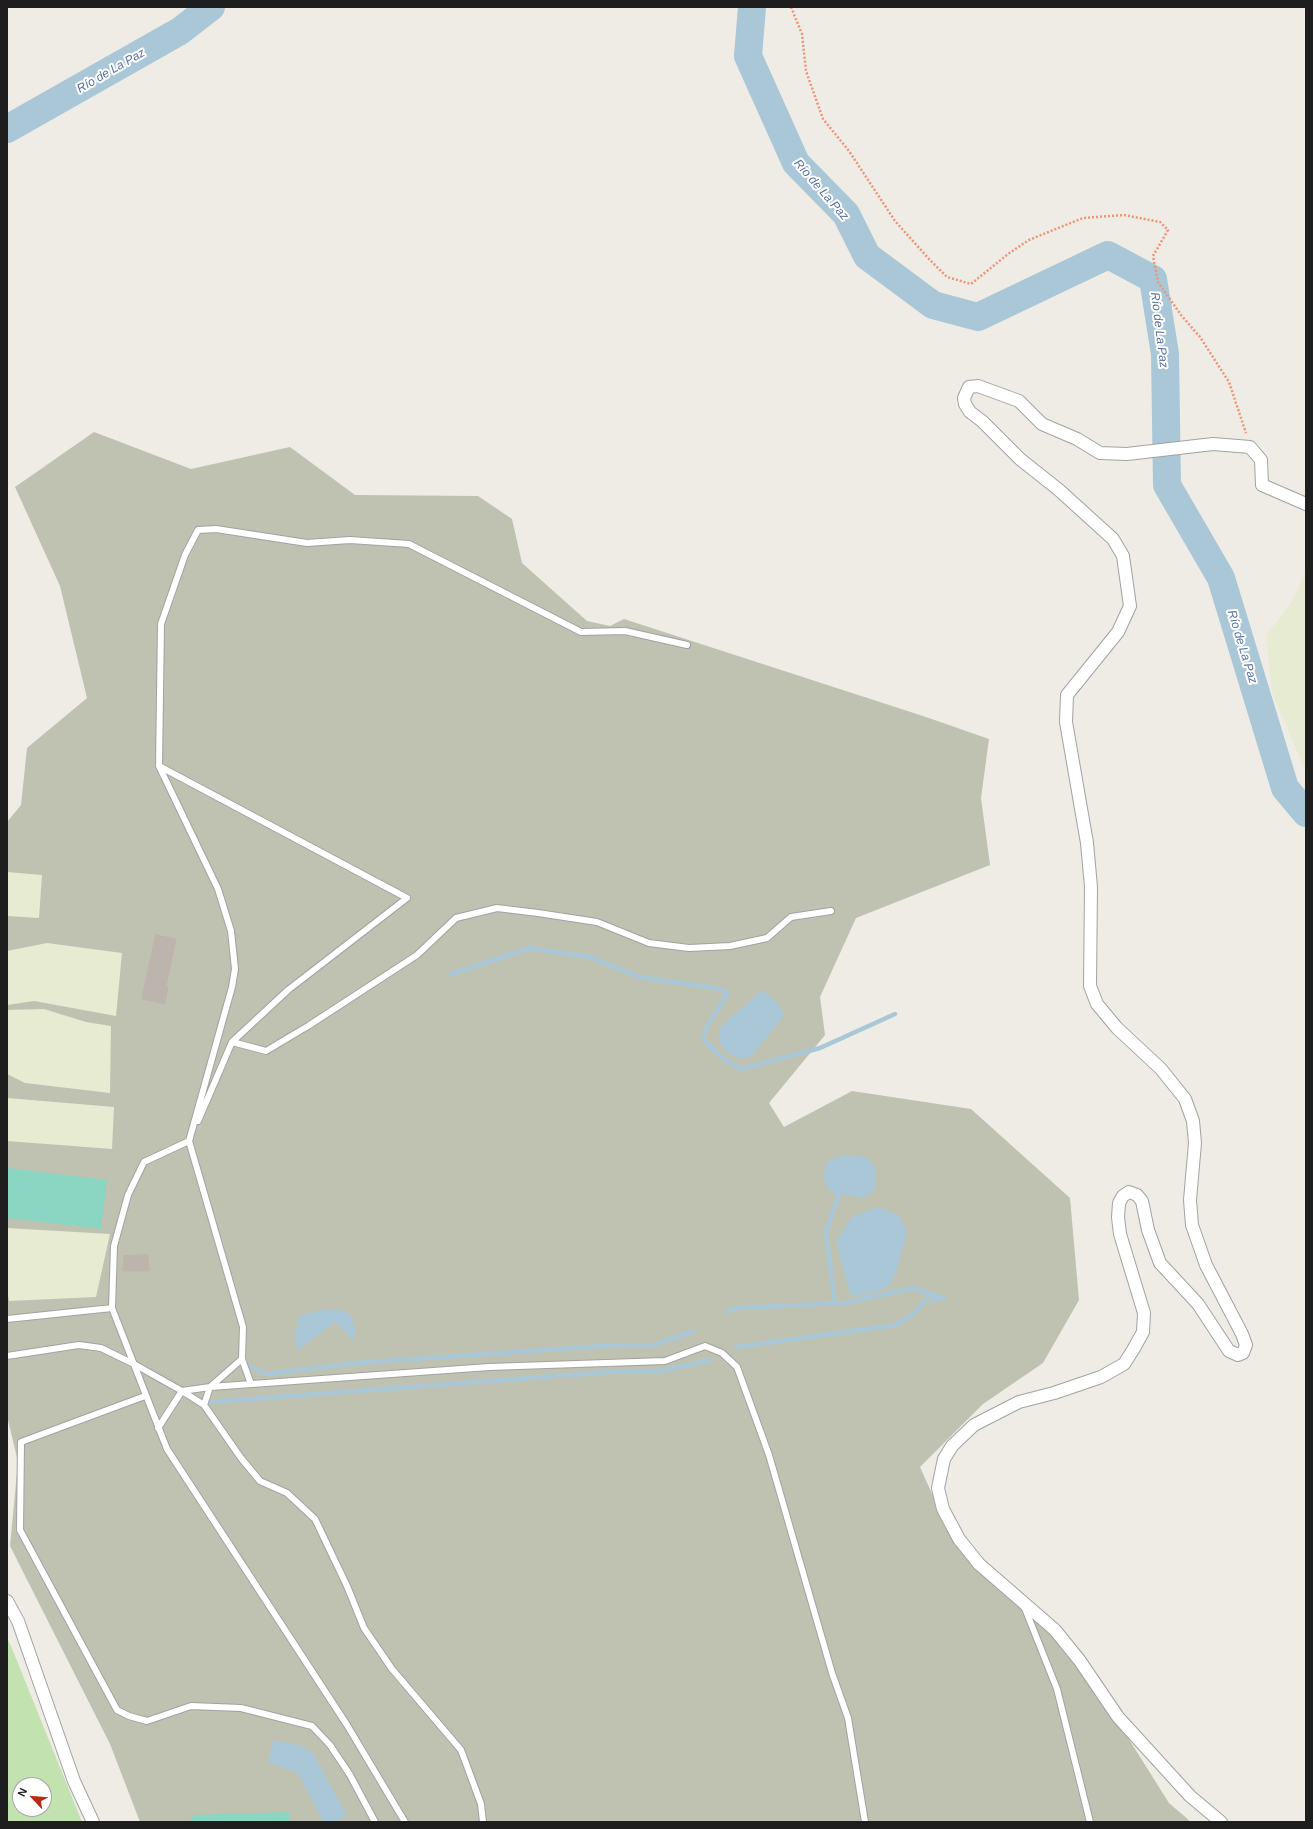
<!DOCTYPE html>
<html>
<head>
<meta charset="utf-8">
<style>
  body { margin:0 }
  #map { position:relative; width:1313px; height:1829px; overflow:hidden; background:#eeece5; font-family:Helvetica,sans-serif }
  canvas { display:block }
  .frame { position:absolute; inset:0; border:8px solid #1e1e1e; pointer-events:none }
  .north { position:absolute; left:12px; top:1777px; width:40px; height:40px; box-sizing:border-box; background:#fff; border:1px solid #a5a5a5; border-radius:50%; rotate:296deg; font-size:11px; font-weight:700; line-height:16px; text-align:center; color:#1e1e1e }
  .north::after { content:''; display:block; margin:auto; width:14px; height:18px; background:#b92b14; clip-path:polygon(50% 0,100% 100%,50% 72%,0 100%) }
</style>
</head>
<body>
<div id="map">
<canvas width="1313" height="1829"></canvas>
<div class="frame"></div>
<div class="north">N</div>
</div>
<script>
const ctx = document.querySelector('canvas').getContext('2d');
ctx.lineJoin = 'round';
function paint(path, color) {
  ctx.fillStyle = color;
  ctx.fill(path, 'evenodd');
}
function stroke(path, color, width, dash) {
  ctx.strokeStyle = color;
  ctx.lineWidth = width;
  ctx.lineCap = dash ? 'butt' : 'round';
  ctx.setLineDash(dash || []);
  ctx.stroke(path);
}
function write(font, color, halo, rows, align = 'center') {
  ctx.font = font + ' Helvetica,sans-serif';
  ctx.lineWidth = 4;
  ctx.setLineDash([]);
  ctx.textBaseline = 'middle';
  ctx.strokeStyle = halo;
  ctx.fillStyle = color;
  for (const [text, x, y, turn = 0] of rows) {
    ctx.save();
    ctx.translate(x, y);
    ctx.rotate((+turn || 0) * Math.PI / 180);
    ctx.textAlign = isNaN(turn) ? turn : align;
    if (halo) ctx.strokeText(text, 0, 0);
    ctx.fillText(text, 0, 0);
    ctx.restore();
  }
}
const construction = new Path2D(`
  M94,432l97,37 99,-22 65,48 123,1 34,23 10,44 65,58 23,5 14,-7 302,98 63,22 -8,59 9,67 -134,53 -36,79 5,38 -56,68 15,24 68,-36 119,18 99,89 9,102 -36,63 -60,41 -63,63 35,78 107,88 107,170 22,19h-1051l-30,-78 -100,-198 8,-84 -11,-46v-594l14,-17 6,-57 60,-50 -27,-112 -45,-99z`);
const farmland = new Path2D(`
  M1306,571v201l-34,-80 -6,-57 26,-33z
  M7,872l35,3 -3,43 -32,-2z
  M47,943l75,10 -6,63 -82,-15 -27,4v-54z
  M44,1009l42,13 25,4 -1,67 -85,-10 -18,-9v-64z
  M7,1098l107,9 -2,42 -105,-8z
  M7,1228l103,6 -14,63 -87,4 -2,-11z`);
const grass = new Path2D(`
  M7,1638l4,8 71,176h-75zM20,1785h24v24h-24z`);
const pitch = new Path2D(`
  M8,1168l99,12 -6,49 -94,-11z
  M289,1812v10h-98v-7z`);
const water = new Path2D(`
  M762,990l16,13 6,12 -32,41 -13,3c-17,-9 -20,-13 -20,-31z
  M841,1156c7,0 16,-1 23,1 14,6 13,22 10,34l-11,7 -32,-6c-9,-13 -9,-18 -2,-32z
  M878,1207l21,8 8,17 -11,41 -6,12 -19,9 -21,1 -14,-54 17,-25z
  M321,1310h20l10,5 4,13 -1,14 -19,-20 -38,29 -2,-13 4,-22z
  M273,1740l26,5 14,8 34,62 -12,7h-12l-25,-49 -30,-11z`);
const stream = new Path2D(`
  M451,974l79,-26 60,9 49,20 76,11 13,5 -21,33 -4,13c11,14 22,22 38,30l79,-21 75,-34
  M835,1303l-9,-71 13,-38
  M728,1311l10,-3 106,-5 69,-15 31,10
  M736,1347l160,-22 18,-11 11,-14 17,-2
  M245,1365l21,9 90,-11 246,-17 51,-1 41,-14
  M209,1402l414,-31h38l49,-11`);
const river = new Path2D(`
  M752,7l-4,49 48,107 50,51 21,42 66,49 45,12 130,-62 45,24 12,75 2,131 54,93 64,210 21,25
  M7,129l173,-98 31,-24`);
const building = new Path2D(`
  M156,935l20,4 -10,47 2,1 -3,17 -23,-5z
  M148,1255l1,16h-26l1,-15z`);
const path = new Path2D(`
  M791,7l11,27 4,37 17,48 26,32 46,70 34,38 18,18 24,7 37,-30 21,-14 54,-22 41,-3 36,7 8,8 -15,26 5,26 23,33 19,22 29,45 17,51`);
const service = new Path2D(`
  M159,766l248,132 -119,92 -56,52 -34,79
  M232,1042l34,9 42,-25 109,-71 39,-37 41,-10 41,5 59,9 52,21 40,5 41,-2 37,-8 24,-21 40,-6
  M190,1138l-1,3 54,186 -1,32 9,25
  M7,1319l105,-11
  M7,1356l72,-11 22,3 33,16 48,27 28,-4 279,-20 176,-6 40,-15 17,7 15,14 32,88 63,218 16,45 17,104
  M145,1396l-124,46 -1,88 97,180 12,6 18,5 44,-15 50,2 71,18 18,19 20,30 25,47
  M204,1405l6,-18 32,-28
  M158,1428l24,-37 22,14 37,53 19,23 27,12 28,26 32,67 17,42 28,41 69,81 20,54 2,18
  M1024,1606l33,83 33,133
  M405,1822l-58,-97 -180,-276 -55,-141 2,-62 14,-51 16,-33 45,-21 43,-154 3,-18 -4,-38 -13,-42 -59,-123 2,-142 24,-69 13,-25 18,-1 91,14 43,-3 59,4 172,88 44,-1 62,14`);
const minor = new Path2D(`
  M7,1601l11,20 56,160 19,41
  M1221,1822l-31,-26 -72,-79 -38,-56 -25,-31 -76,-66 -20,-25 -16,-30 -5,-21 6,-29 8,-13 22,-21 45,-23 35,-9 47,-16 23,-13 9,-14 10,-18 1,-19 -24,-79 -2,-17 1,-14 4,-7 6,-4 8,3 5,6 6,29 12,33 38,41 31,47 9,4 5,-2 3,-8 -4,-11 -36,-69 -14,-40 -2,-25 5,-57 -2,-22 -8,-22 -24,-30 -44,-41 -20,-24 -7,-18 1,-99 -4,-44 -21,-121 1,-27 51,-63 12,-26 -7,-50 -10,-17 -54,-49 -39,-31 -38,-38 -12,-9 -5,-8 -1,-6 5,-11 9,-1 41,15 23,23 35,15 23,14 27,1 86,-10 37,3 11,13 1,25 44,19`);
const waterNames = [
  ["Río de La Paz",111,71,-30],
  ["Río de La Paz",821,190,49],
  ["Río de La Paz",1159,330,83],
  ["Río de La Paz",1242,647,73]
];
paint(construction, '#bfc2b1');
paint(farmland, '#e6ebd2');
paint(grass, '#c2e3b0');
paint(pitch, '#8bd5c3');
paint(water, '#aac7d7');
stroke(stream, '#aac7d7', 4.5);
stroke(river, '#aac7d7', 28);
paint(building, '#bbb5ae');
stroke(building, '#beb5a9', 1);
stroke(service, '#a2a2a2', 8);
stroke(minor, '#a2a2a2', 14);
stroke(path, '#ec9478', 2.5, [2, 2]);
stroke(service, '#fff', 6);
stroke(minor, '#fff', 12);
write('italic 12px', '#5471a4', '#fff', waterNames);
</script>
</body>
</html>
